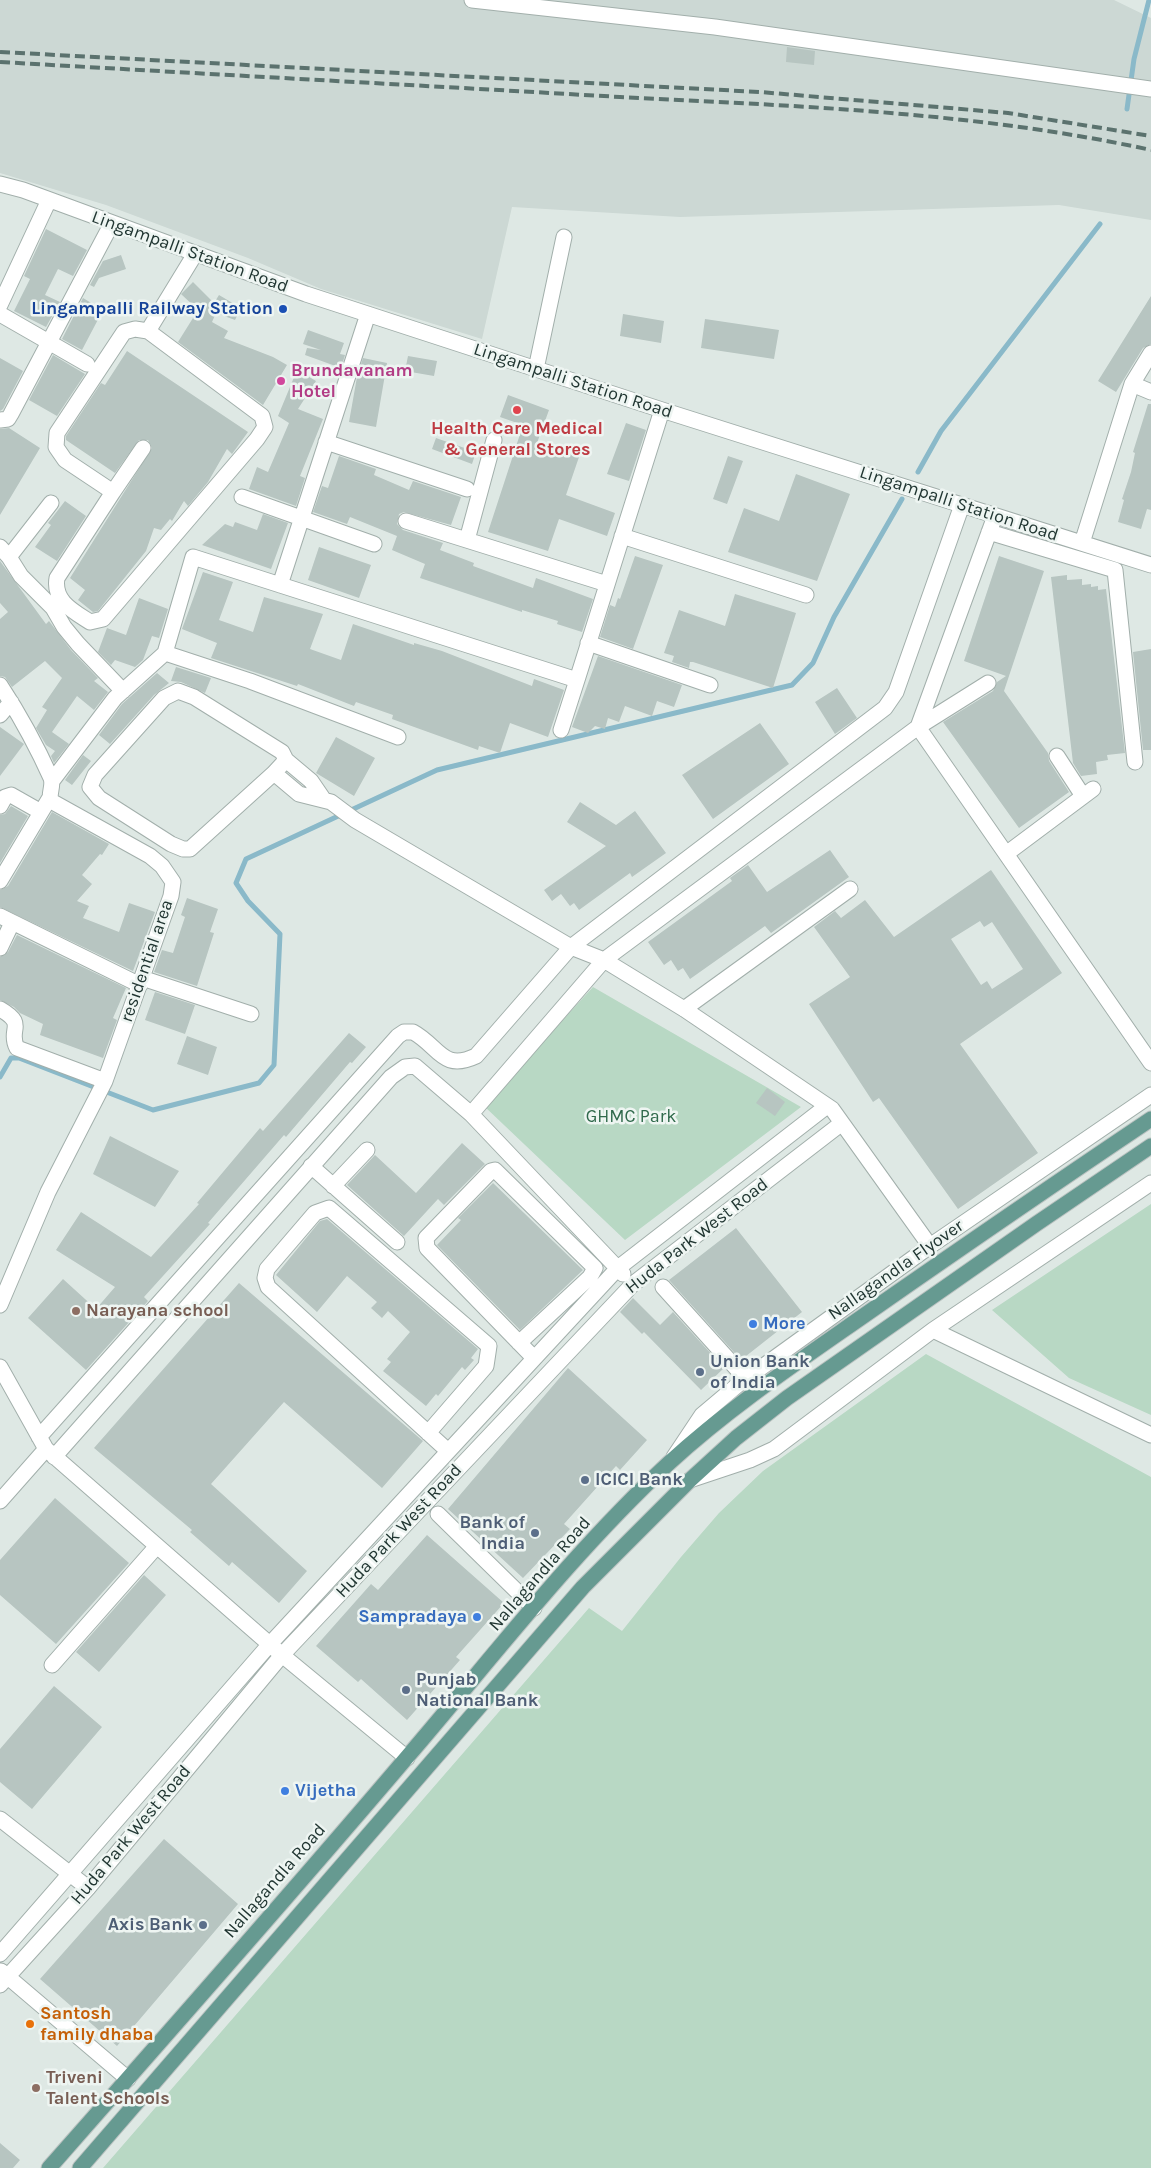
<!DOCTYPE html>
<html>
<head>
<meta charset="utf-8">
<style>
  body { margin:0 }
  canvas { display:block; background:#dee8e4 }
</style>
</head>
<body>
<canvas width="1151" height="2168"></canvas>
<script>
const ctx = document.querySelector('canvas').getContext('2d');
ctx.lineJoin = 'round';
function paint(path, color) {
  ctx.fillStyle = color;
  ctx.fill(path, 'evenodd');
}
function stroke(path, color, width, dash) {
  ctx.strokeStyle = color;
  ctx.lineWidth = width;
  ctx.lineCap = dash ? 'butt' : 'round';
  ctx.setLineDash(dash || []);
  ctx.stroke(path);
}
function write(font, color, halo, rows, align = 'center') {
  ctx.font = font + ' Karla,sans-serif';
  ctx.lineWidth = 5;
  ctx.setLineDash([]);
  ctx.textBaseline = 'middle';
  ctx.strokeStyle = halo;
  ctx.fillStyle = color;
  for (const [text, x, y, turn = 0] of rows) {
    ctx.save();
    ctx.translate(x, y);
    ctx.rotate((+turn || 0) * Math.PI / 180);
    ctx.textAlign = isNaN(turn) ? turn : align;
    if (halo) ctx.strokeText(text, 0, 0);
    ctx.fillText(text, 0, 0);
    ctx.restore();
  }
}
const built = new Path2D(`
  M0,0h1114l37,18v202l-92,-15 -379,12 -168,-10 -30,132 -161,-50 -73,-31 -142,-53 -106,-32z`);
const green = new Path2D(`
  M593,987l208,120 -176,133 -141,-134z
  M1151,1204v211l-82,-37 -77,-68z
  M926,1354l225,123v691h-1048l486,-560 33,23 59,-74 38,-44 44,-42z`);
const stream = new Path2D(`
  M1127,109l7,-50 15,-59
  M918,472l23,-41 159,-207
  M0,1077l11,-19h8l134,52 106,-27 15,-18 6,-131 -32,-33 -12,-18 10,-24 191,-89 355,-85 21,-22 21,-46 68,-118`);
const building = new Path2D(`
  M787,47l28,4 -1,14 -28,-3z
  M46,229l41,21 -14,26 -15,-7 -13,26 15,7 -14,25 -32,-16 16,-32 -6,-3z
  M121,255l5,14 -27,9 -5,9 -4,-2 13,-24z
  M193,282l21,21 5,-8 22,13 -6,12 -19,-7 -4,9 16,9 -4,7 49,19 14,8 -24,40 -85,-63 20,-32 -17,-16z
  M1151,296v48l-8,4 -27,44 -18,-11z
  M83,298l20,12 -21,40 -20,-11z
  M623,314l41,7 -3,22 -41,-7z
  M705,319l74,11 -5,29 -73,-11z
  M308,330l36,13 -4,11 5,1 -4,13 -36,-13 2,-7 14,2 -18,-6z
  M127,351l121,81 -16,22 -5,-5 -19,33 -20,24 -4,-5 -12,20 -2,-2 -9,11 -7,-2 -8,23 -48,60 -5,1 -15,-12 7,-10 -15,-12 82,-130 -4,-8h-9l-24,33 -49,-33v-4l35,-53 4,2z
  M53,355l32,19 -28,42 -28,-16z
  M408,356l29,5 -3,15 -29,-5z
  M0,358l23,13 -20,38 -3,2z
  M363,358l24,5 -11,64 -27,-5 8,-45z
  M297,370l19,11 -18,28 25,10 -23,57 5,2 -9,28 -47,-17 8,-22 11,5 21,-49 -11,-7z
  M508,395l41,15 -12,33 42,14 -13,38 49,18 -8,23 -48,-17 -11,32 -60,-19 35,-107 -23,-8z
  M1148,404h3v106l-4,-1 -6,20 -23,-7 6,-22 -2,-1 9,-27 4,-19 -2,-1z
  M626,423l20,7 -17,51 -22,-7z
  M9,428l31,20 -40,67v-86z
  M436,438l40,14 -4,12 -40,-15z
  M339,456l37,13 -2,6 35,15 4,-9 48,16 -10,28 -47,-13 -5,2 -2,10 6,6 40,13 -3,7 34,13 -1,3 60,22 3,-10 57,21 -11,33 -25,-8 1,-3 -36,-11v2l-102,-34 5,-14 -33,-14 5,-14 -47,-19 -3,7 -34,-12 9,-26 6,2z
  M728,456l15,5 -16,43 -14,-5z
  M796,474l54,20 -33,87 -89,-29 16,-44 35,13z
  M65,501l21,15 -29,45 -22,-14 16,-22 -3,-2z
  M263,514l25,9 -17,46 -69,-24 23,-21 8,3 2,-5 22,8z
  M319,547l52,18 -12,33 -51,-18z
  M635,556l28,9 -30,84 -33,-12 10,-32 5,2 3,-9 2,1z
  M999,556l45,15 -40,120 44,62 1,8 20,31 -50,36 -76,-106 50,-31 4,-9 9,-6 -42,-15z
  M0,561l46,63 3,-3 22,29 27,28 -4,3 14,11 -14,18 -17,-14 -25,36 17,12 -15,19 -3,-7 4,-5 -9,-6 -10,-17 11,-18 -5,-3 20,-29 -17,-17 -33,26 -7,-10 -5,-1v-57l8,-7 -8,-9z
  M203,572l30,10 -14,38 34,12 11,-35 59,17 -13,35 31,11 12,-36 61,21v-2l28,8 90,35 2,-7 30,11 -16,47 -38,-14 -10,30 -21,-7 -1,4 -86,-31 1,-4 -37,-13 -2,4 -56,-22 -1,2 -86,-28 6,-15 -35,-14z
  M1067,575v5l15,-1v6l9,-1v3l7,-1v4l8,-1 19,164 -18,2 1,5 -12,2 1,12 -16,2 -8,-13 -22,-186z
  M735,594l61,19 -23,75 -80,-26h-3l-1,6 -17,-6 2,-6 -10,-3 15,-43 46,16z
  M139,598l29,11 -9,29 -7,-2 -9,24 -8,7 -20,-7 -4,5 -13,-13 9,-24 19,7z
  M1151,649v101h-8l-10,-98z
  M598,656l84,29 -8,22 -17,-6 -5,15 -27,-10 -6,16 -11,-4 -3,11 -10,-3 -7,7 -16,-6z
  M176,667l35,11 -6,15 -24,-11 -10,-1z
  M157,673l12,10 -15,12 -44,49 -11,-9 23,-31z
  M837,688l20,30 -22,16 -20,-32z
  M760,723l29,41 -76,55 -31,-44z
  M0,727l24,17 -24,32z
  M336,737l39,21 -21,38 -38,-23z
  M83,755l8,6 -19,24 -7,-5z
  M580,802l36,23 19,-14 31,42 -34,24 -2,-4 -51,37 -5,-7 -4,3 -9,-12 -9,7 -8,-11 62,-44 -39,-24z
  M11,806l17,10 -28,47v-48l5,-1z
  M52,812l57,32 -7,11 -2,-1 -18,21 10,9 -15,17 12,5 -6,12 36,14 10,-29 26,9 -22,59 -133,-64v-17l8,-4z
  M830,850l19,27 -78,56 -6,-7 -75,53 -7,-11 -5,3 -7,-11 -7,5 -16,-23 84,-61 -2,-3 18,-13 19,27z
  M991,870l71,103 -102,71 78,109 -80,56 -79,-111 -6,4 -64,-98 41,-27 -36,-50 21,-16 6,7 24,-18 29,37zM980,921l4,6 8,-5 31,47 -31,20 -5,-8 -6,4 -30,-46z
  M187,898l31,11 -8,23 4,1 -17,53 -43,-14 8,-22 11,3 12,-36 -4,-2z
  M17,935l109,53 -13,30 4,2 -14,38 -63,-23 3,-11 -23,-11 -6,-6 -14,-7v-43l8,-5z
  M155,992l40,13 -10,29 -40,-14z
  M349,1033l17,14 -14,16 -2,-1 -64,75 -2,-2 -45,52 -31,36 2,1 -66,73 4,4 -62,69 -58,-52 35,-39 33,30 19,-22 -59,-37 25,-38 70,45 48,-53 -2,-1 63,-75 3,3z
  M187,1036l30,11 -9,28 -31,-11z
  M767,1088l18,14 -10,14 -19,-13z
  M110,1136l69,35 -24,36 -62,-33z
  M462,1143l23,21 -41,41 -6,-6 -34,37 -57,-51 28,-30 41,38z
  M493,1183l90,87 -63,60 -83,-85 24,-25 -3,-2z
  M327,1219l151,130 -7,9 3,2 -9,10 -3,-3 -24,29 -2,-2 -10,12 -43,-35 8,-9 -4,-3 23,-27 -22,-21 -6,7 -11,-10 6,-6 -30,-26 -30,36 -41,-37 44,-54z
  M736,1228l66,84 -61,48 -72,-80z
  M239,1283l184,158 -41,47 -98,-86 -73,82 96,87 -28,32 -47,-41 -3,4 -39,-34 2,-2 -98,-82z
  M633,1298l27,27 13,-13 51,56 -23,22 -57,-58 -2,2 -22,-22z
  M568,1368l79,72 -27,30 -4,-4 -52,58 6,5 -47,49 -75,-69z
  M55,1498l74,65 -73,81 -56,-49v-35z
  M427,1535l77,68 -48,54 4,3 -53,60 -46,-41 -3,3 -42,-36 55,-62 7,6z
  M144,1575l22,20 -67,77 -23,-20z
  M54,1686l48,41 -70,82 -32,-27v-33z
  M164,1839l74,65 -121,142 -77,-67z
  M0,2143l20,17 -7,8h-13z`);
const minor = new Path2D(`
  M472,0l243,27 436,62
  M0,184l23,6 283,104 356,116 489,155
  M0,305l49,-105
  M0,314l87,50
  M135,329l13,2 114,85 3,11 -8,12 -154,180 -13,3c-17,-11 -37,-21 -33,-44l56,-86 -48,-32 -9,-13 1,-14 67,-101z
  M148,331l47,-77
  M536,369l28,-132
  M1132,384l19,8
  M0,420l8,-1 3,-5 101,-191
  M326,442l141,47
  M113,492l30,-44
  M242,497l132,47
  M406,521l201,63
  M989,532l126,38 20,192
  M622,536l184,59
  M467,540l27,-100
  M1082,543l50,-159 19,-31
  M0,547l9,10 42,-54
  M9,557l12,19 32,32 11,19 14,17 45,47
  M280,585l88,-271
  M588,643l122,42
  M165,653l85,28 148,56
  M988,683l-70,44 233,336
  M0,685c19,29 37,62 51,93 3,8 -3,16 0,23l99,55 12,10 11,16 -2,14 -66,185 -88,-33c-10,-19 11,-23 -17,-39
  M178,691l16,6 88,55 4,8 -12,13 -84,76h-7l-12,-5 -72,-46 -9,-11 5,-12 69,-77z
  M0,715l11,-13
  M561,730l16,-50
  M1057,756l26,40
  M286,760l25,21 13,19
  M274,773l25,21 32,8 24,18 216,127 33,13 80,49 148,100 98,137
  M52,781l63,-83 50,-45 28,-96 384,123 85,-270
  M0,806l5,-9 6,-2 30,17
  M1006,854l87,-65
  M0,881l49,-82
  M0,916l140,69
  M0,948l12,-25
  M142,978l109,36
  M684,1009l166,-120
  M471,1114l152,160
  M311,1166l86,76
  M333,1186l34,-36
  M663,1287l83,92
  M0,1305l48,-113 57,-111
  M933,1330l218,105
  M519,1343l71,-66 5,-9 -100,-98 -4,1 -65,67 1,10 107,110
  M0,1367l46,82 236,206 125,103
  M428,1433l58,-67 3,-20 -160,-138 -14,5 -48,56 -2,9 3,9 180,164
  M39,1437l359,-401 6,-4h9c26,14 29,40 63,24l95,-109 314,-239 11,-16 66,-187
  M54,1457l337,-380 14,-10 10,-1 56,48 133,-154 314,-233 77,-211
  M674,1457l28,-42 38,-32 190,-137 221,-151
  M690,1480l60,-20 24,-11 159,-119 218,-147
  M0,1501l46,-52
  M438,1514l96,94
  M52,1665l105,-119
  M0,1819l88,69
  M0,1954l270,-310 348,-376 209,-162
  M1,1971l127,108
  M0,1985l88,-97 194,-233 351,-371 209,-161`);
const major = new Path2D(`
  M49,2168c120,-136 241,-273 359,-412 85,-99 165,-204 261,-293 62,-57 133,-104 203,-153 92,-64 185,-128 279,-191
  M80,2168l503,-581 107,-107 46,-42 51,-40 249,-174 115,-78`);
const rail = new Path2D(`
  M0,52l760,40 248,21 143,23
  M0,62c207,12 413,23 620,35 177,9 357,15 531,53`);
const markers = [
  [283,309,5,"#1a4fb4"],
  [281,381,5,"#d1479c"],
  [517,410,5,"#e0444e"],
  [76,1311,5,"#8d6e63"],
  [753,1324,5,"#3f7fe0"],
  [700,1372,5,"#5c6f8a"],
  [585,1480,5,"#5c6f8a"],
  [535,1533,5,"#5c6f8a"],
  [477,1617,5,"#3f7fe0"],
  [406,1690,5,"#5c6f8a"],
  [285,1791,5,"#3f7fe0"],
  [203,1925,5,"#5c6f8a"],
  [30,2024,5,"#e8710a"],
  [36,2088,5,"#8d6e63"]
];
const streetNames = [
  ["Lingampalli Station Road",190,252,20],
  ["Lingampalli Station Road",573,381,18],
  ["Lingampalli Station Road",959,504,18],
  ["residential area",147,961,-71],
  ["Huda Park West Road",697,1236,-38],
  ["Nallagandla Flyover",896,1270,-35],
  ["Huda Park West Road",399,1531,-47],
  ["Nallagandla Road",540,1574,-49],
  ["Huda Park West Road",131,1835,-50],
  ["Nallagandla Road",275,1881,-49]
];
const transitNames = [
  ["Lingampalli Railway Station",273,309]
];
const hotelNames = [
  ["Brundavanam",291,371],
  ["Hotel",291,392]
];
const healthNames = [
  ["Health Care Medical",517,429],
  ["& General Stores",517,450]
];
const parkNames = [
  ["GHMC Park",631,1117]
];
const educationNames = [
  ["Narayana school",86,1311],
  ["Triveni",46,2078],
  ["Talent Schools",46,2099]
];
const shopNames = [
  ["More",763,1324],
  ["Sampradaya",467,1617,"right"],
  ["Vijetha",295,1791]
];
const serviceNames = [
  ["Union Bank",710,1362],
  ["of India",710,1383],
  ["ICICI Bank",595,1480],
  ["Bank of",525,1523,"right"],
  ["India",525,1544,"right"],
  ["Punjab",416,1680],
  ["National Bank",416,1701],
  ["Axis Bank",193,1925,"right"]
];
const foodNames = [
  ["Santosh",40,2014],
  ["family dhaba",40,2035]
];
paint(built, '#ccd8d4');
paint(green, '#b8d8c4');
stroke(stream, '#8ab9c9', 5);
paint(building, '#b7c5c1');
stroke(minor, '#a2afab', 17);
stroke(major, '#bcc3c2', 17);
stroke(minor, '#fff', 15);
stroke(major, '#669a91', 15);
stroke(rail, '#5b726e', 4, [10, 5]);
for (const [x, y, r, color] of markers) {
  const dot = new Path2D();
  dot.arc(x, y, r, 0, 2 * Math.PI);
  ctx.fillStyle = color;
  ctx.fill(dot);
  stroke(dot, '#eef5f2', 2);
}
write('18px', '#213632', '#eef5f2', streetNames);
write('bold 18px', '#164399', '#eef5f2', transitNames, 'right');
write('bold 18px', '#b23c85', '#eef5f2', hotelNames, 'left');
write('bold 18px', '#be3a42', '#eef5f2', healthNames);
write('18px', '#2f694b', '#eef5f2', parkNames);
write('bold 18px', '#785e54', '#eef5f2', educationNames, 'left');
write('bold 18px', '#366cbe', '#eef5f2', shopNames, 'left');
write('bold 18px', '#4e5e75', '#eef5f2', serviceNames, 'left');
write('bold 18px', '#c56008', '#eef5f2', foodNames, 'left');
</script>
</body>
</html>
